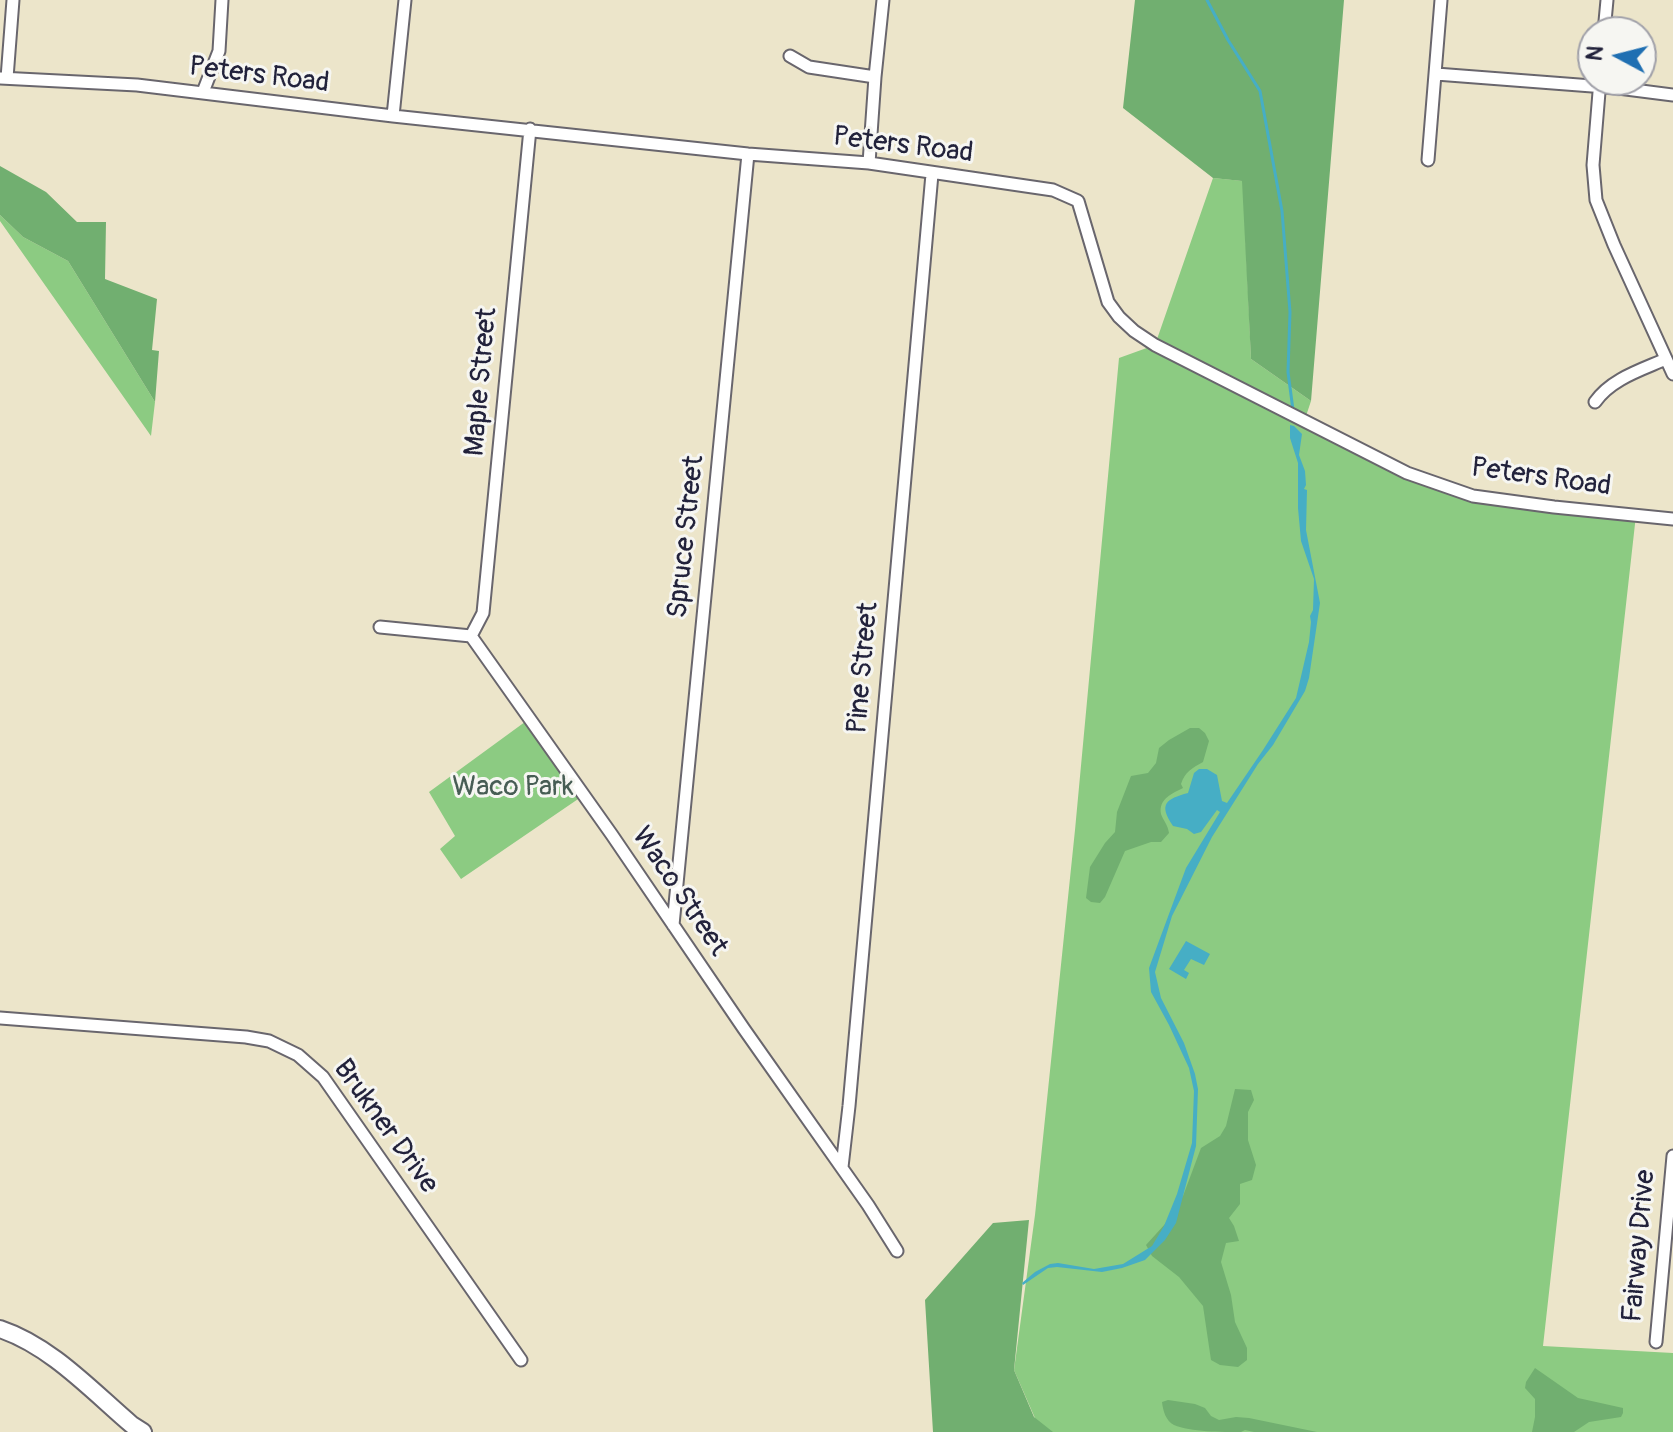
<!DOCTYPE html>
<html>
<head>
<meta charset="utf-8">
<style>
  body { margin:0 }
  #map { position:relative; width:1673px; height:1432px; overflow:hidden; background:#ece5ca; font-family:Pangolin,sans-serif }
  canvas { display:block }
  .north { position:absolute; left:1577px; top:16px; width:80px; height:80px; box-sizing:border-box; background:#f6f6f2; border:2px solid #a1a1a9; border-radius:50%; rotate:277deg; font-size:22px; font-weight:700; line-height:32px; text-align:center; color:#22223b }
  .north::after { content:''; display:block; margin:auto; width:28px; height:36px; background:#1f6fb2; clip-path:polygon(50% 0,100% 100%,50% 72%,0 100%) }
</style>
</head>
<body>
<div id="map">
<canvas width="1673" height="1432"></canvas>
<div class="north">N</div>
</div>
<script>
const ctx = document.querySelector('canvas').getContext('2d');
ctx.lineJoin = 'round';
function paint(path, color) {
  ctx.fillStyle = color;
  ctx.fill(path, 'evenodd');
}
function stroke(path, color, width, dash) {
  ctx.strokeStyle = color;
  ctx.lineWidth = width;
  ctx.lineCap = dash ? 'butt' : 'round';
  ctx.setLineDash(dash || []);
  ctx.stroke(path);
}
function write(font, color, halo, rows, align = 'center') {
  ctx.font = font + ' Pangolin,sans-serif';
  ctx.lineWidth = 6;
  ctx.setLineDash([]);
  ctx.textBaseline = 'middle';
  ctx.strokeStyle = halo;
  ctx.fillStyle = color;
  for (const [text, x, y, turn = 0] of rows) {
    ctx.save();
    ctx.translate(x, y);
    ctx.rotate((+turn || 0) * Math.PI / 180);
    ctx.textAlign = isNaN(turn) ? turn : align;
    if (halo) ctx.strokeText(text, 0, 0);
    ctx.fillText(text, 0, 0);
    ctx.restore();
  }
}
const green = new Path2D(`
  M1213,178l30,3 8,178 60,42 -7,21 169,74 163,19 -93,831 130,7v79h-632l-27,-62 21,-155 40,-385 44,-472 36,-13z
  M0,215l23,22 45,24 87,141 -4,34 -151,-215z
  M529,719l55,76 -123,84 -21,-30 15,-13 -26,-44z`);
const forest = new Path2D(`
  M1135,0h209l-33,401 -60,-42 -9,-178 -29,-3 -90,-70z
  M0,166l46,26 31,30h29l-1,57 52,20 -5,51 7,1 -4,51 -87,-141 -45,-24 -23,-22z
  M1190,728h9l6,5 4,8 -6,21c-11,6 -18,10 -22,22l2,4c-10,5 -25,11 -22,26 2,6 7,11 8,19l-8,9h-10l-26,9 -20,46 -5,6 -9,-1 -5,-4 4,-31 15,-24 10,-11 2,-20 14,-36 17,-3 8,-10 3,-15 10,-8z
  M1235,1089l16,1 3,10 -6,12v28l8,25 -4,15 -12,4v20l-11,14 5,8 5,15 -13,2 -5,19 10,33 4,27 12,26v12l-9,7 -18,-2 -9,-5 -8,-54 -24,-29 -27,-21 -6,-11 19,-21 18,-28 18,-48 19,-12 6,-10z
  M1029,1220l-15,150 20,47 19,15h-120l-8,-132 68,-77z
  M1535,1368l43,30 45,10v5l-2,4 -32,5 -15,10h-42l3,-15v-18l-10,-11 1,-6z
  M1168,1400l27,4 10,4 6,8 8,4 17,-3 13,1 68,14h-63l-9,-2 -4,2c-18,0 -51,0 -67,-7 -8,-4 -11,-14 -12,-23z`);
const water = new Path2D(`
  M1290,425l4,1 8,8 -3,21 6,16 1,14 -2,4 3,1 -1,40 14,73 -11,75 -4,13 -32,54 -15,19 -46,73 -40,79 -17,56 6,26 23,45 11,31 3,15 -2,57 -20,77 -11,17 -20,20 -23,8 -20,4 -45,-5 -9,1 -25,17 -1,-2 13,-11 15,-8 8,-1 36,6 29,-5 29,-18 12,-20 13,-32 15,-51 2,-52 -5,-23 -20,-43 -18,-33 -2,-24 37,-100 34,-56 -3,-2 -16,22 -7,2 -7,-5 -14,-3c-15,-22 -7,-27 15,-33l6,-20 5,-4h8l10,6 5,26 5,2 36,-53 33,-52 13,-56 2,-20 -1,-6 3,-6 1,-31 -13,-38 -3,-33v-45l-8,-25z
  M1186,941l24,13 -6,11 -13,-6 -7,11 5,3 -3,6 -17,-10z`);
const stream = new Path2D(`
  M1207,0l21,40 32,51 22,120 8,101 -2,60 5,38`);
const minor = new Path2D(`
  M1604,32l3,-32
  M790,56l19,11 66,10
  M1436,74l182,14 55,7
  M0,78l137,7 256,31 355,38 121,9 184,27 25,11 30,101 11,15 15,14 21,14 252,128 66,23 81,11 119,12
  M7,78l6,-78
  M1600,80l-7,85 3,35 18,45 59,129
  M203,92l16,-41 3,-51
  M393,116l12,-116
  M1428,160l13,-160
  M869,163l6,-86 8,-77
  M1595,402c16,-23 46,-32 71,-43
  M380,627l91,9 141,199 132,194 124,176 29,46
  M471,636l12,-23 47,-484
  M673,925l75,-771
  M0,1018l246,19 23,4 29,14 25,22 198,283
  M842,1167l7,-61 83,-932
  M1656,1342l17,-186`);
const highway = new Path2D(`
  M0,1329c51,17 92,62 132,96l11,7`);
const streetNames = [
  ["Peters Road",259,76,7],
  ["Peters Road",903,146,7],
  ["Maple Street",482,382,-85],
  ["Peters Road",1541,478,8],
  ["Spruce Street",687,537,-84],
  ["Pine Street",864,668,-85],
  ["Waco Street",679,892,56],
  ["Brukner Drive",385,1127,54],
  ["Fairway Drive",1640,1246,-85]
];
const parkNames = [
  ["Waco Park",513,788]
];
paint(green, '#8ccb82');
paint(forest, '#71af70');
paint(water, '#46aec5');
stroke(stream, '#46aec5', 3);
stroke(minor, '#69666d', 15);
stroke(highway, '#69666d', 20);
stroke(minor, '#fff', 11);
stroke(highway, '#fff', 16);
write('28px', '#22223b', '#f6f6f2', streetNames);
write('28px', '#475d54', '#f6f6f2', parkNames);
</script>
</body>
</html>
